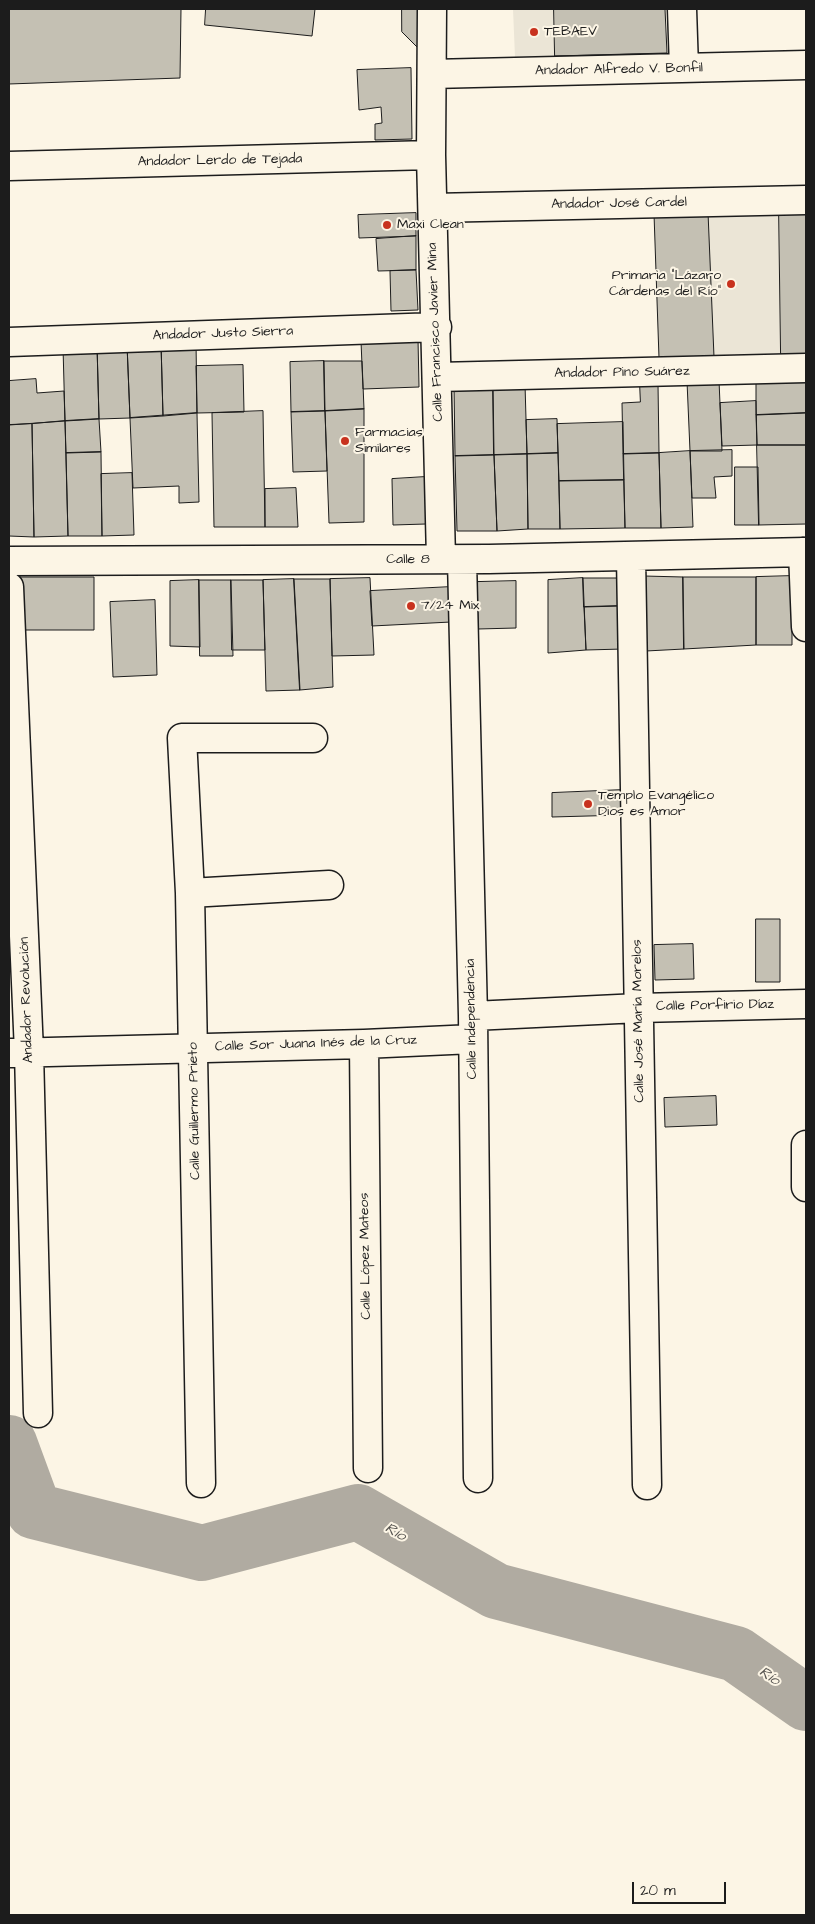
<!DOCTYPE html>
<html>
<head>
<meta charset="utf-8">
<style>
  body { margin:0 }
  #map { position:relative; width:815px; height:1924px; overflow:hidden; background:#fcf5e5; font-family:"Architects Daughter",sans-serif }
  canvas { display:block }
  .frame { position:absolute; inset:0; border:10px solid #1c1c1c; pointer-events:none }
  .scale { position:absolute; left:632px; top:1882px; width:94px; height:22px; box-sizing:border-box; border:2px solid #1c1c1c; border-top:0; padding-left:6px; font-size:15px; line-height:18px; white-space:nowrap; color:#1c1c1c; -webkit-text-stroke:4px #fcf5e5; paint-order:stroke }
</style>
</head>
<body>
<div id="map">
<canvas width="815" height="1924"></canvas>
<div class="frame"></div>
<div class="scale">20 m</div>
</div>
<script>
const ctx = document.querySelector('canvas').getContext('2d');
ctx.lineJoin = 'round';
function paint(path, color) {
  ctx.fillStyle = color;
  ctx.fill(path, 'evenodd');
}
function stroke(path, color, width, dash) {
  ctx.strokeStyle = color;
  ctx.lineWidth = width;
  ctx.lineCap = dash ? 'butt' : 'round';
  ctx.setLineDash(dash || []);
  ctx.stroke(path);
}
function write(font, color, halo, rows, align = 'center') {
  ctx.font = font + ' "Architects Daughter",sans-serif';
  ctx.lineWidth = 4;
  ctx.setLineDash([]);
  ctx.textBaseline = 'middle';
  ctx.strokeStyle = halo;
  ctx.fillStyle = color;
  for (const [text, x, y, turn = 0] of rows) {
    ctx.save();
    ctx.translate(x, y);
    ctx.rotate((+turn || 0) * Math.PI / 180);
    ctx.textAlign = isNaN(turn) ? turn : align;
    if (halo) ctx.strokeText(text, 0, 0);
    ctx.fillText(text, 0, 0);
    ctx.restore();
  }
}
const built = new Path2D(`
  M513,9h41l1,47 -40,1z
  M806,210v145l-147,3 -5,-144z`);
const river = new Path2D(`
  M9,1443l25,68 168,42 156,-41 138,79 240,63 70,49`);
const building = new Path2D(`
  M9,9h172l-1,69 -171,6z
  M206,9h109l-3,27 -107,-11z
  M402,9h21l-3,41 -18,-18z
  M554,9h111l2,44 -112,3z
  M411,68l1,71 -37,1v-16l7,-1 -1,-16 -22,3 -2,-40z
  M779,210h27v145l-25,1z
  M708,212l6,145 -55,1 -5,-144z
  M416,213v23l-57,2 -1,-23z
  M416,236v34l-38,1 -2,-32z
  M416,270l2,40 -27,1 -1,-40z
  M418,339l1,48 -56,2 -2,-48z
  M196,341l1,72 -34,3 -2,-73z
  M161,343l2,73 -33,2 -3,-74z
  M127,344l3,74 -31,1 -2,-74z
  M97,345l2,74 -34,2 -2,-74z
  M324,361h38l2,48 -39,2z
  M324,361l1,50 -34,1 -1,-50z
  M243,365l1,47 -47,1 -1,-47z
  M36,379l1,14 27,-2 1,30 -56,4v-44z
  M806,379v34l-50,2v-34z
  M719,380l3,71h-32l-3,-70z
  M493,384l1,71 -39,1 -1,-71z
  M493,384h32l2,70 -33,1z
  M640,384h18l1,69 -36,1 -1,-51 18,-1z
  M756,401l1,44 -35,1 -2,-43z
  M364,409v113l-35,1 -4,-112z
  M263,411l2,116h-51l-2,-114z
  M325,411l2,60 -34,1 -2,-60z
  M197,413l2,89 -20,1v-17l-46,2 -3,-70z
  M806,413v32h-49l-1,-30z
  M99,419l2,33 -35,1 -1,-32z
  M557,419l1,34 -31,1 -1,-34z
  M65,421l3,115 -34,1 -2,-113z
  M623,422l1,58 -65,1 -2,-57z
  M32,424l2,113 -25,-1v-111z
  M757,445h49v79l-47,1z
  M732,450v26l-18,1 2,21h-24l-2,-47z
  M690,451l3,76 -32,1 -2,-75z
  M101,452l1,84h-34l-2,-83z
  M558,453l2,76h-32l-1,-75z
  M659,453l2,75h-36l-2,-74z
  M527,454l1,75 -31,2 -3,-76z
  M494,455l3,76h-40l-2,-75z
  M735,467h23l1,58h-24z
  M132,473l2,62 -32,1 -1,-62z
  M425,477l1,47 -33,1 -1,-46z
  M624,480l1,48 -65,1 -1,-48z
  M296,488l2,39h-33v-38z
  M644,576l39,1 1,72 -38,2z
  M792,576v69h-36v-68z
  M20,577h74v53h-74z
  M683,577h73v68l-72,4z
  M370,578l4,77 -42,1 -2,-77z
  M583,578h37v28l-36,1z
  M583,578l3,72 -38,3v-73z
  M294,579h36l3,108 -33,3z
  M294,579l6,111 -34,1 -3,-111z
  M199,580h32l2,76h-33z
  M199,580l1,67 -30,-1v-65z
  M231,580h32l2,70h-33z
  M516,581v47l-38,1 -1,-47z
  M451,587v35l-79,4 -2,-35z
  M155,600l2,75 -44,2 -3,-75z
  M620,606l3,43 -37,1 -2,-43z
  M623,790l1,25 -72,2v-24z
  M756,919h24v63h-24z
  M693,944l1,35 -39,1 -1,-35z
  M716,1096l1,29 -52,2 -1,-29z`);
const minor = new Path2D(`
  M432,9l-1,146 10,404
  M682,9l2,59
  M432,74l374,-9
  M9,166l422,-11
  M433,208l373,-8
  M9,342l428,-15
  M438,377l368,-9
  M803,552l3,75
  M631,557l16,928
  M462,560l11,456 5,462
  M9,561l480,-2 317,-7
  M9,587l20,465 9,361
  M190,893l139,-8
  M473,1016l166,-8 167,-4
  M364,1044l4,424
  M9,1053l355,-9 109,-5
  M806,1145v42
  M201,1483l-11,-590 -8,-155h131`);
const markers = [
  [534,32,5,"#c8321e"],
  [387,225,5,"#c8321e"],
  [731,284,5,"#c8321e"],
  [345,441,5,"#c8321e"],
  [411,606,5,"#c8321e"],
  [588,804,5,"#c8321e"]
];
const poiNames = [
  ["TEBAEV",544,32],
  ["Maxi Clean",397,225],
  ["Primaria \"Lázaro",721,276,"right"],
  ["Cárdenas del Río\"",721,292,"right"],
  ["Farmacias",355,433],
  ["Similares",355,449],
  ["7/24 Mix",421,606],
  ["Templo Evangélico",598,796],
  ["Dios es Amor",598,812]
];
const streetNames = [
  ["Andador Alfredo V. Bonfil",619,70,-1],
  ["Andador Lerdo de Tejada",220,161,-1],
  ["Andador José Cardel",619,204,-1],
  ["Calle Francisco Javier Mina",436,332,-92],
  ["Andador Justo Sierra",223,334,-2],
  ["Andador Pino Suárez",622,373,-1],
  ["Calle 8",408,560],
  ["Andador Revolución",27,1000,-92],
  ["Calle Porfirio Díaz",715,1006,-1],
  ["Calle Independencia",472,1019,-91],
  ["Calle José María Morelos",639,1021,-91],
  ["Calle Sor Juana Inés de la Cruz",316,1044,-2],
  ["Calle Guillermo Prieto",195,1111,-91],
  ["Calle López Mateos",366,1256,-91]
];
const waterNames = [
  ["Río",395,1533,30],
  ["Río",769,1677,35]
];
paint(built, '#ebe5d6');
stroke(river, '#b0aba1', 56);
paint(building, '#c4c0b3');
stroke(building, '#1c1c1c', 1);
stroke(minor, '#1c1c1c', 31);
stroke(minor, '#fcf5e5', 28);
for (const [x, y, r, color] of markers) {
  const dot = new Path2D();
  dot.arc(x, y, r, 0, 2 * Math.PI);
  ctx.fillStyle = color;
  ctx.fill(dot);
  stroke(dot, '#fcf5e5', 2);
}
write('14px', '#1c1c1c', '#fcf5e5', poiNames, 'left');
write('14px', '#1c1c1c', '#fcf5e5', streetNames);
write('italic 15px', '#575551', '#fcf5e5', waterNames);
</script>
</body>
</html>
